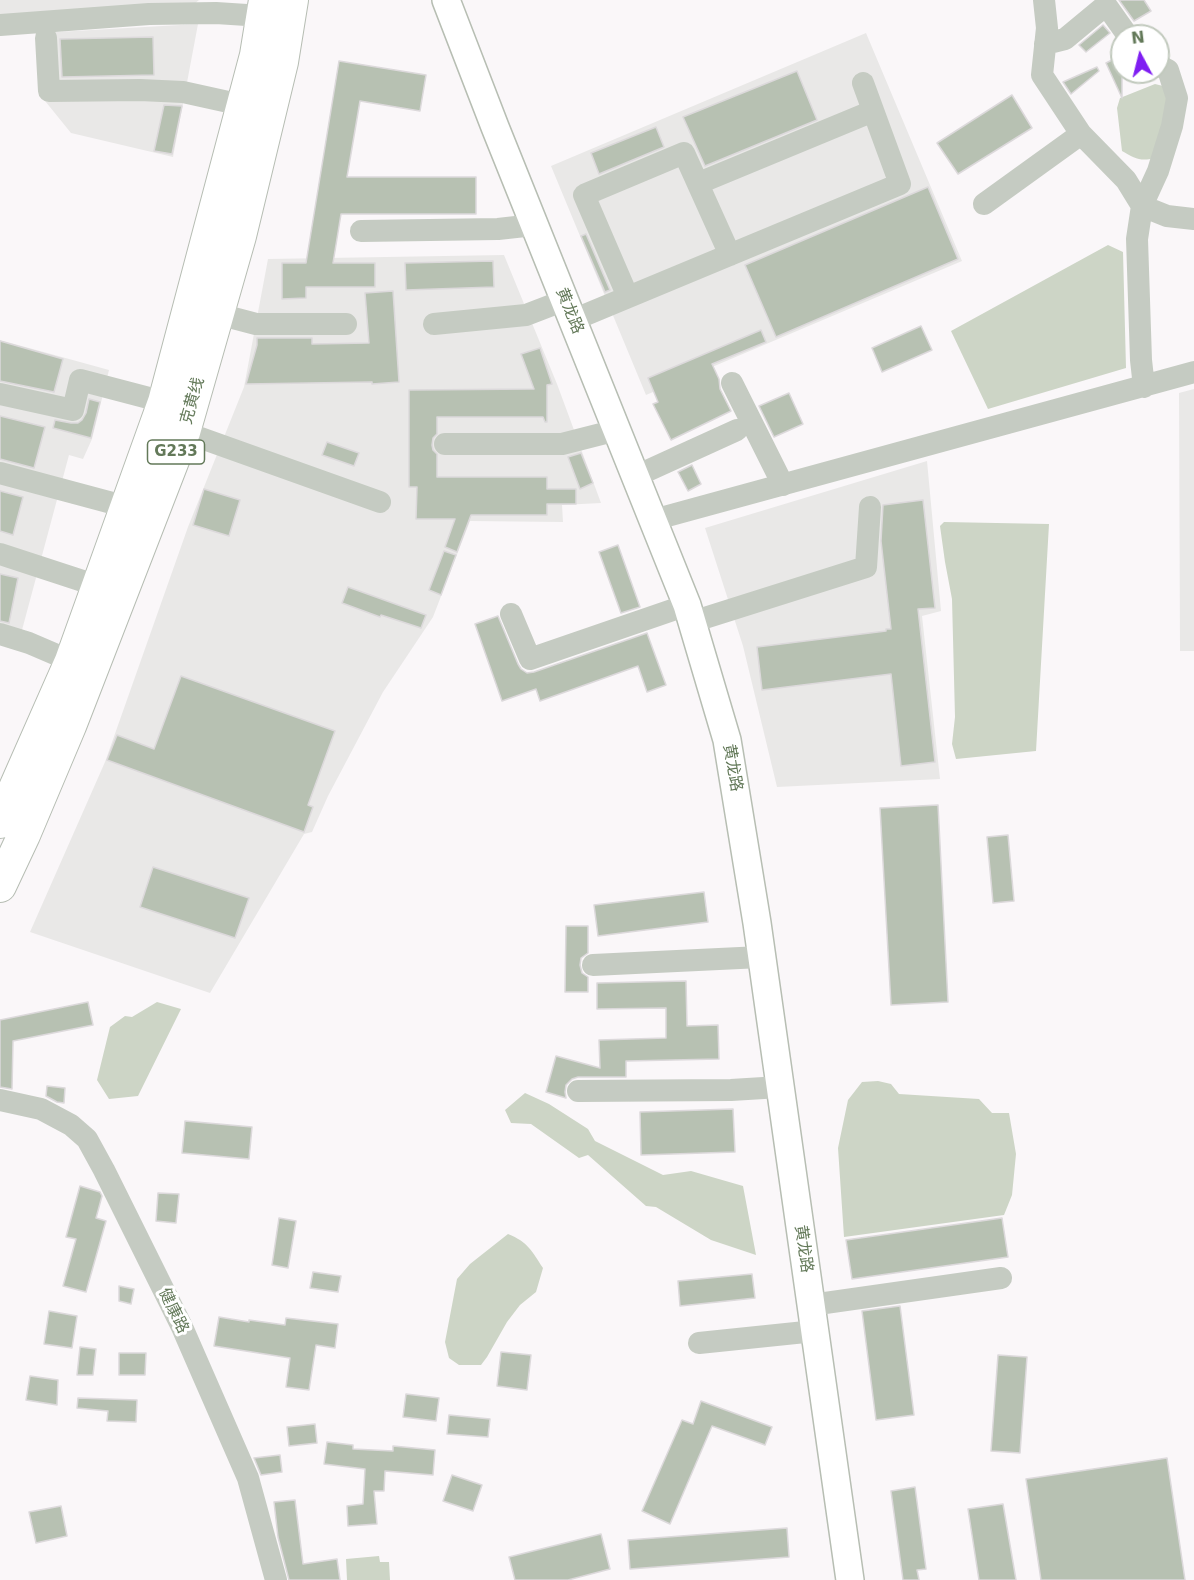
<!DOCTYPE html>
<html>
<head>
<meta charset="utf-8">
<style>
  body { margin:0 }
  #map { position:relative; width:1194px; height:1580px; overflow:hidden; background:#faf7f9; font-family:"DejaVu Sans",sans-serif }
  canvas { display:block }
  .north { position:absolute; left:1110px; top:24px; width:60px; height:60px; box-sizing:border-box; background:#fff; border:2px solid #c1c9bd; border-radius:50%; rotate:353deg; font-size:16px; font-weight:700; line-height:24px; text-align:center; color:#637959 }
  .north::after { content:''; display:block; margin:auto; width:21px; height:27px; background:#7f1ef2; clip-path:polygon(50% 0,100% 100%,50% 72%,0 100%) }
</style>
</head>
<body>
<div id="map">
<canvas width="1194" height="1580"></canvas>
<div class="north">N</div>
</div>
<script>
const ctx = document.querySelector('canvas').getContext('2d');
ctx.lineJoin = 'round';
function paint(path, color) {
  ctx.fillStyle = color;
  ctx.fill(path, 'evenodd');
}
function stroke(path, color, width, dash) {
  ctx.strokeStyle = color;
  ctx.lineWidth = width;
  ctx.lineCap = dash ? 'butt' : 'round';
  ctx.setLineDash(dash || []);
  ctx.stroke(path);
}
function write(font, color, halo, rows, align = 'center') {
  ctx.font = font + ' "DejaVu Sans","Noto Sans SC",sans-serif';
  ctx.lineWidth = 6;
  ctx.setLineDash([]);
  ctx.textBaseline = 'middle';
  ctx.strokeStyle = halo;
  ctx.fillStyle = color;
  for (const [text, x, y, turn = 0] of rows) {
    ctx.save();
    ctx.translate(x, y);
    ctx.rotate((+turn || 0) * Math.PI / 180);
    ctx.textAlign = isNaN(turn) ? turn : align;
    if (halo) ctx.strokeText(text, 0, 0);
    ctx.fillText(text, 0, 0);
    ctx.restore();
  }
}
const built = new Path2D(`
  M0,0h199l-6,5 -193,11z
  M198,24l-25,133 -102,-24 -30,-37 -2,-63z
  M866,33l96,228 -316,134 -95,-229z
  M504,255l53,129 44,119 -39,2 1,17 -93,-1 -37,96 -50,75 -55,104 -16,36 -8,2 -94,159 -180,-61 75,-170 83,-235 56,-140 24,-128z
  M0,340l109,30 -17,69 -9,20 -14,-4 -47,175 -22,-6z
  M1194,389v262h-14l-1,-258z
  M927,461l14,150 -19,5 18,163 -163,8 -34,-141 -38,-118z`);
const water = new Path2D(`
  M1155,84l12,3 1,21 -14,50c-13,4 -20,0 -32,-7l-5,-43 3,-10z
  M1108,245l15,7 3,116 -138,41 -37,-78z
  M944,522l105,2 -13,227 -80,8 -4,-15 3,-27 -3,-118 -7,-37 -5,-36z
  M157,1002l24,7 -43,87 -29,3 -12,-19 13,-53 15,-11 7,1z
  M878,1081l13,3 8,10 80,5 13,14h17l7,41 -4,41 -8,20 -160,22 -6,-89 10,-48 14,-18z
  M525,1093l24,11 39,25 7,12 68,34 28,-4 52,15 13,69 -45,-15 -55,-33 -10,-1 -58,-51 -9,3 -48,-34 -20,-1 -6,-13z
  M508,1234c20,8 24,17 35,34l-7,24 -16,13 -13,17 -20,35 -6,8h-22l-10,-7 -4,-16 12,-63 13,-15z
  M379,1556l1,6h9l1,18h-43l-1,-21z`);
const building = new Path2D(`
  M1119,0h25l7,11 -17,10z
  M1103,25l7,8 -24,19 -7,-7z
  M153,37l1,38 -92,2 -2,-38z
  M1122,55v43l-16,-35z
  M339,61l87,14 -6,36 -60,-10 -13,76h129v37h-135l-8,49h42v24h-69v11l-24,1v-36h24z
  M1097,67l2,4 -28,23 -8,-12z
  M797,71l20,49 -112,46 -22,-49z
  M1012,95l20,33 -74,46 -21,-31z
  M164,105l18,1 -10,48 -18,-3z
  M656,127l8,20 -65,27 -8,-21z
  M928,187l30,72 -182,78 -31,-72z
  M586,234l24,56 -5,2 -24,-56z
  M493,261l1,26 -88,3 -1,-27z
  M393,291l6,91 -27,2v-2l-126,2 11,-39v-7h55v6l57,-1 -4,-50z
  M921,326l11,24 -50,22 -10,-24z
  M761,330l5,12 -54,22 7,15 1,10 11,22 -60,29 -18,-36 5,-2 -10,-24z
  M0,341l63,18 -9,33 -54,-11z
  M540,348l12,36 -5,1v37h-2l-2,-5h-106v17l-4,4 -1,7 1,5 4,4v23h110v12h29v15h-29v11h-76l-14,37 -12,-5 10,-28h-39l1,-32h-8v-97l125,-1 -13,-35z
  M789,393l14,31 -29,13 -15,-31z
  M89,399l11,3 -9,36 -38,-10 2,-8 16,3h7l4,-3 4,-7z
  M0,416l45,11 -11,41 -34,-9z
  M327,442l32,11 -5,13 -32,-11z
  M581,453l12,30 -13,6 -12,-32z
  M692,465l9,19 -13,7 -10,-19z
  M204,489l36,11 -11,36 -36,-11z
  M0,491l23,6 -10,38 -13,-4z
  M923,500l12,108 -17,1 17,153 -34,4 -10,-92 -129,16 -5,-43 129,-16v-2h5l-10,-88 2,-36z
  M618,545l22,62 -19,6 -22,-61z
  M444,551l12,4 -15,40 -12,-5z
  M0,574l18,4 -9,45 -9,-2z
  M348,587l78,28 -5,13 -40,-13 -1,2 -38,-14z
  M498,616l20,48 3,5 6,4 7,-1 113,-39 19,52 -19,7 -9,-26 -98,35 -4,-12 -34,12 -27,-77z
  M181,676l154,55 -27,74 5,2 -9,25 -197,-72 10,-25 37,14z
  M938,805l10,197 -57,3 -11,-197z
  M1008,835l6,66 -21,2 -6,-66z
  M153,867l96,31 -14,40 -95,-31z
  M704,892l4,30 -110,14 -4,-31z
  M566,926h22v27l-7,5 -1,7 2,8 6,4v15h-23z
  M686,981l1,45 31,-1 1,34 -93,2v16h-48l-6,2 -6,6 -1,7 1,6 -20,-6 10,-36 44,12 -1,-28 67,-2v-30l-69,1v-26z
  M88,1002l5,23 -80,16 -1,48 -12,-2v-67z
  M47,1086l18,2 -1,15 -7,-1 -11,-6z
  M733,1109l2,43 -94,3 -1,-43z
  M185,1121l67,6 -3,32 -67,-6z
  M80,1186l20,6 2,4 -6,22 10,3 -20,71 -23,-6 13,-47 -10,-2z
  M158,1193l21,1 -3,29 -20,-2z
  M279,1218l17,3 -8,47 -16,-3z
  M1002,1218l6,39 -156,22 -6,-39z
  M313,1272l28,4 -3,16 -28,-4z
  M752,1274l3,24 -75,8 -2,-25z
  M119,1286l15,3 -3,15 -12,-3z
  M900,1306l14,109 -38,5 -14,-109z
  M49,1311l28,5 -5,32 -28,-4z
  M219,1317l30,5v-2l36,5 1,-7 52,6 -3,24 -19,-3 -7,45 -23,-3 4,-29 -76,-12z
  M80,1347l16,2 -3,26h-16z
  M501,1352l30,3 -4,35 -30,-4z
  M119,1353h27l-1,22h-26z
  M998,1355l29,2 -7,96 -29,-2z
  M30,1376l28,4 -1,25 -31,-5z
  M406,1394l33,4 -3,23 -33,-4z
  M78,1398l59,2 -1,22 -29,-1 1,-10 -31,-3z
  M701,1401l71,26 -7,18 -53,-19 -42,98 -28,-13 40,-91 11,4z
  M449,1415l41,4 -2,18 -41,-3z
  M315,1424l2,19 -28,3 -2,-19z
  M327,1442l26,3v4l40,2v-5l42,4 -2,25 -48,-4 -1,20h-10l3,33 -29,2 -1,-20 16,-2 2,-35 -41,-5z
  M280,1455l2,17 -21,3 -7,-17z
  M1167,1458l18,122h-144l-15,-101z
  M452,1475l30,10 -9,26 -30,-10z
  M915,1487l11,82 -9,1 2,10h-16l-12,-89z
  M295,1500l8,64 34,-5 3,21h-51l-11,-43 -4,-35z
  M1003,1504l13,76h-37l-11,-71z
  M61,1506l6,30 -31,7 -7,-31z
  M787,1528l2,29 -159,12 -2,-29z
  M601,1534l9,35 -42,11h-53l-6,-23z`);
const minor = new Path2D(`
  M1044,0l3,28 -5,47 39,59 45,46 16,26 -5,33 4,121 3,27
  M0,25l149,-11 67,-1 46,3
  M46,38l3,53 91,-1 43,2 59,13
  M1045,44l20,-5 41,-34 22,31
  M1158,65l10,5 9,28 -5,28 -14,45 -16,35 25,10 27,3
  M699,183l174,-72
  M984,204l97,-70
  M361,231l137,-2 36,-4
  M628,297l-44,-102 100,-42 46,102
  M218,314l38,10h90
  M573,320l327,-136 -37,-101
  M434,324l92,-9 39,-15
  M732,383l51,102
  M0,394l73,16 7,-30 84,22
  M184,432l196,70
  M445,444h117l55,-14
  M0,473l127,34
  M636,476l101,-46
  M653,520l541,-148
  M0,554l98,32
  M511,614l19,45 157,-54
  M692,622l174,-55 4,-60
  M0,634l29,9 42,18
  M593,965l168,-8
  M578,1091l153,-1 49,-3
  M0,1100l41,9 30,16 16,14 17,31 78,157 66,151 28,102
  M811,1305l190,-27
  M699,1343l116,-12`);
const major = new Path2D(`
  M446,0l49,127 192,478 40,135 30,183 93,657`);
const highway = new Path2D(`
  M0,822l71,-161 93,-259 92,-347 9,-55
  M0,886l24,-51 46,-109 114,-294 56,-196 42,-174 10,-62`);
const shields = [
  [176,452,57]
];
const shieldNames = [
  ["G233",176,452]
];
const streetNames = [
  ["黄龙路",569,311,68],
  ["克黄线",193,401,-74],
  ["黄龙路",732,768,80],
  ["黄龙路",803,1249,82],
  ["健康路",173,1311,64]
];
paint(built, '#e9e8e7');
paint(water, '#cdd5c6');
paint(building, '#b7c1b2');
stroke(building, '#dcd9db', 1.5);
stroke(major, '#b7beb3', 30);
stroke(highway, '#b6bdb3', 34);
stroke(minor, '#c5cbc2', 22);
stroke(major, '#fff', 27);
stroke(highway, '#fff', 32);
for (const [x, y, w] of shields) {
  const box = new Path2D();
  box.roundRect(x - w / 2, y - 12, w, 24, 4.5);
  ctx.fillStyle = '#fff';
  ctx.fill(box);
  stroke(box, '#637959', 1.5);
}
write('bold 15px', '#637959', null, shieldNames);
write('16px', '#637959', '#fff', streetNames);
</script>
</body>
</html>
